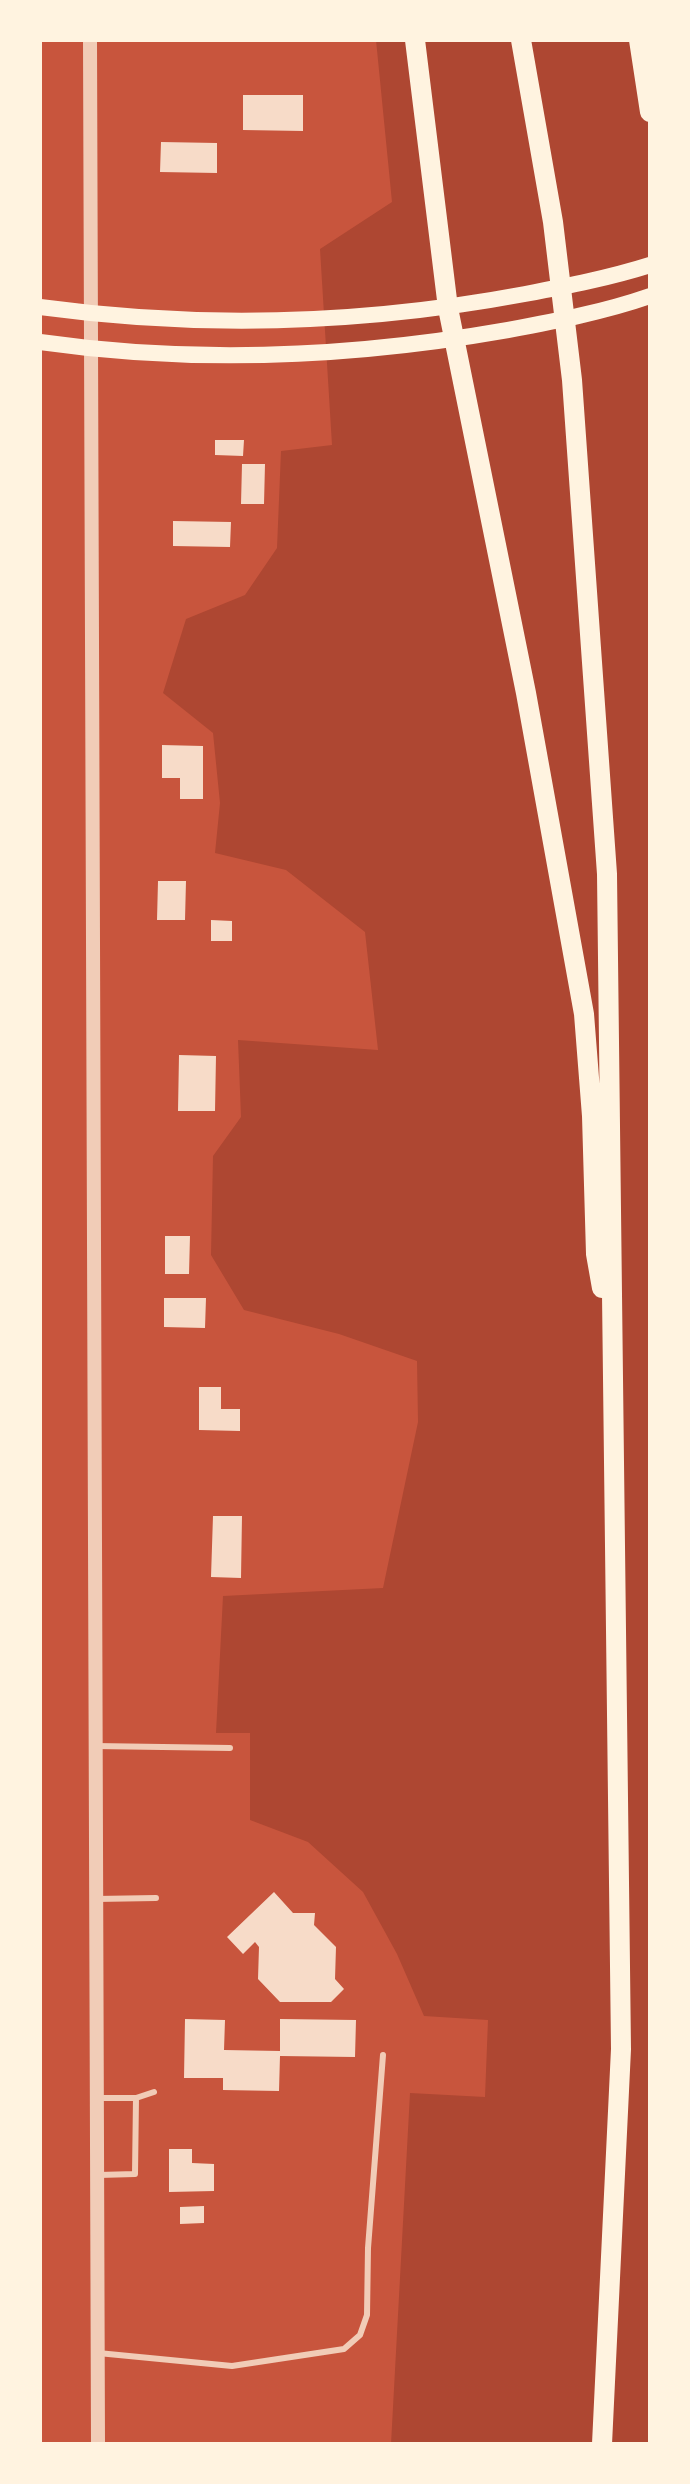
<!DOCTYPE html>
<html>
<head>
<meta charset="utf-8">
<style>
  body { margin:0 }
  #map { position:relative; width:690px; height:2484px; overflow:hidden; background:#c8553d; font-family:"IBM Plex Sans",sans-serif }
  canvas { display:block }
  .frame { position:absolute; inset:0; border:42px solid #fff3e0; pointer-events:none }
</style>
</head>
<body>
<div id="map">
<canvas width="690" height="2484"></canvas>
<div class="frame"></div>
</div>
<script>
const ctx = document.querySelector('canvas').getContext('2d');
ctx.lineJoin = 'round';
function paint(path, color) {
  ctx.fillStyle = color;
  ctx.fill(path, 'evenodd');
}
function stroke(path, color, width, dash) {
  ctx.strokeStyle = color;
  ctx.lineWidth = width;
  ctx.lineCap = dash ? 'butt' : 'round';
  ctx.setLineDash(dash || []);
  ctx.stroke(path);
}
const green = new Path2D(`
  M376,40h274v2404h-259l19,-351 75,4 3,-77 -64,-4 -27,-62 -34,-62 -55,-50 -58,-22v-87h-34l7,-137 160,-8 35,-166 -1,-61 -78,-27 -95,-24 -33,-55 2,-99 28,-39 -3,-77 140,10 -13,-118 -79,-62 -71,-17 5,-50 -7,-70 -50,-40 23,-74 59,-24 32,-47 4,-97 51,-6 -12,-196 72,-47z`);
const building = new Path2D(`
  M243,95h60v36l-60,-1z
  M161,142l56,1v30l-57,-1z
  M215,440h29l-1,16 -28,-1z
  M242,464h23l-1,40h-23z
  M173,521l58,1 -1,25 -57,-1z
  M162,745l41,1v53h-23v-21h-18z
  M158,881h28l-1,39h-28z
  M211,920l21,1v20h-21z
  M179,1055l37,1 -1,55h-37z
  M165,1236h25l-1,38h-24z
  M164,1298h42l-1,30 -41,-1z
  M199,1387h22v22h19v22l-41,-1z
  M213,1516h29l-1,62 -30,-1z
  M274,1892l19,21h22l-1,12 22,22 -1,32 9,10 -13,13h-51l-22,-23 1,-32 -4,-5 -12,12 -16,-17z
  M185,2019l40,1 -1,30 56,1v-32l76,1 -1,37 -75,-1 -1,35 -56,-1v-12h-39z
  M169,2149h23v14l22,1v27l-45,1z
  M204,2206v17l-24,1v-17z`);
const service = new Path2D(`
  M95,1746l135,2
  M96,1899l60,-1
  M99,2098h37l18,-6
  M99,2175l36,-1 1,-76
  M98,2353l134,13 112,-17 16,-14 7,-20 1,-67 15,-193`);
const tertiary = new Path2D(`
  M90,40l8,2404`);
const secondary = new Path2D(`
  M40,307c162,22 325,17 485,-13 42,-8 84,-16 125,-29
  M40,342c154,22 315,15 468,-12 48,-9 96,-18 142,-34`);
const motorway = new Path2D(`
  M415,40l33,268 78,385 58,321 8,102 4,138 6,34
  M521,40l32,182 19,158 35,494 14,1175 -19,395
  M639,40l11,72`);
paint(green, '#ae4732');
paint(building, '#f7dbc8');
stroke(service, '#f1ccb7', 6);
stroke(tertiary, '#f1ccb7', 14);
stroke(secondary, '#fff3e0', 16);
stroke(motorway, '#fff3e0', 20);
</script>
</body>
</html>
